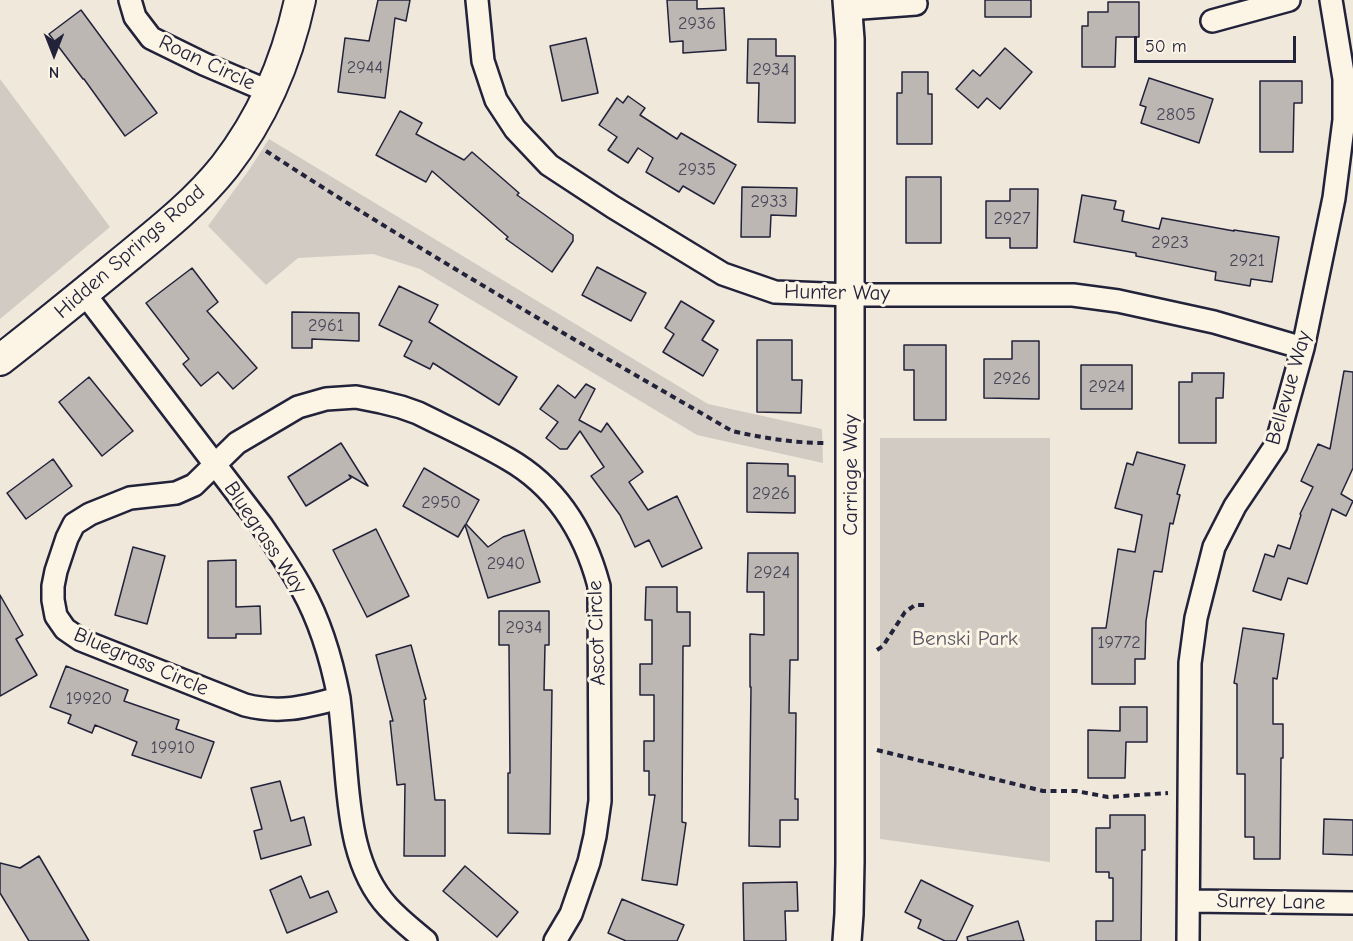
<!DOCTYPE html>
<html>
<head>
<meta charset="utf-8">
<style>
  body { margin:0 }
  #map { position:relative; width:1353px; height:941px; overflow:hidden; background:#efe8db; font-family:"Comic Neue",sans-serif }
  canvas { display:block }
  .north { position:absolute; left:24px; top:24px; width:60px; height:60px; -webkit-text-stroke:4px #fcf5e5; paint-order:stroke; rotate:180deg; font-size:16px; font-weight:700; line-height:24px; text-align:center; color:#22223b }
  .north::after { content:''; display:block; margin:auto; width:21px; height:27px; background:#22223b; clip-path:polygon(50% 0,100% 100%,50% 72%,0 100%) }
  .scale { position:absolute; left:1134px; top:36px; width:162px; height:27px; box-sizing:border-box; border:3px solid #22223b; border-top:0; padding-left:8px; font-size:18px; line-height:21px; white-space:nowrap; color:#22223b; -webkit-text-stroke:4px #fcf5e5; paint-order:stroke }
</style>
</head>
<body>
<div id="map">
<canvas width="1353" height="941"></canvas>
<div class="north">N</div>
<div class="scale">50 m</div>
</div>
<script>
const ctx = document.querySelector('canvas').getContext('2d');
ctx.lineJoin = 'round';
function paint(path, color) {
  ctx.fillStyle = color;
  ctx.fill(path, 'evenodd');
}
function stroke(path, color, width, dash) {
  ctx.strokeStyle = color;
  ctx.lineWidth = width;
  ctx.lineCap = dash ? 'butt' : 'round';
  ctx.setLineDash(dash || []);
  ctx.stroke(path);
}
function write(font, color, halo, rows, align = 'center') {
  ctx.font = font + ' "Comic Neue",sans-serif';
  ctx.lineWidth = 6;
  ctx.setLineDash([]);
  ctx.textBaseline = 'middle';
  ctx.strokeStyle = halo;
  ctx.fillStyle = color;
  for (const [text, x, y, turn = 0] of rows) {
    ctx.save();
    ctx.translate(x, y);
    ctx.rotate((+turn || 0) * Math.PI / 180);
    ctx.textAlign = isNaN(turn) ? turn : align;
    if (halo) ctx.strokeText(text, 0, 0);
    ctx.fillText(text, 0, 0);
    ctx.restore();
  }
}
const green = new Path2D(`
  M0,79l110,148 -110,92z
  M269,139l439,265 114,25 1,34 -126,-28 -277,-166 -47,-15 -75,4 -32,27 -58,-59 41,-56z
  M880,438h170v424l-170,-23z`);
const building = new Path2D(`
  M378,0h32l-4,21 -11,-3 -10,80 -47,-6 7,-54 24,3z
  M667,0h30v9l27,-1 2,42 -43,3v-12l-13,1z
  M985,0h46v17h-46z
  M1108,2h31v35h-23l-1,30h-33v-41h6v-14h20z
  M81,10l76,103 -32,23 -41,-57h-1l-34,-45z
  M586,38l12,55 -36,8 -12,-55z
  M748,39h28v17h19v67l-37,-1 1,-39h-12z
  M1005,48l27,24 -32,37 -13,-11 -9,10 -22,-19 17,-19 7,6z
  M902,72h26v22h4v50h-35v-51h5z
  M1149,78l64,21 -14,44 -58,-20 5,-16 -6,-2z
  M1260,81h42v22h-8l-1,49h-33z
  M628,96l17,12 -5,7 37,24 4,-6 55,32 -22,39 -31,-18 -4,6 -33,-20 7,-14 -15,-10 -10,15 -20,-13 9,-13 -18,-12 18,-27 6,5z
  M400,111l22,12 -6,11 48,26 8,-8 47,41 -2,2 56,40v6l-21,31 -46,-33 2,-2 -76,-66 -6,11 -50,-27z
  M906,177h35v66h-35z
  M742,187l55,1 -1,28 -25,-1 -1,22h-29z
  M1010,189h28l-1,59h-27v-10h-24v-37h24z
  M1082,195l34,6 -2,8 10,2 -2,10 37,8 3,-11 72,13v-1l45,7 -7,45 -21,-3 -1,7 -35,-6 1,-8 -80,-16v-3l-62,-11z
  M597,267l49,26 -15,28 -49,-26z
  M192,268l26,34 -11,9 50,57 -24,21 -15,-17 -17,14 -18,-22 6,-5 -43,-56z
  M399,286l39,19 -9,17 88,55 -18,28 -66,-42 -3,6 -26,-13 8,-15 -33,-16z
  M681,301l33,20 -12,19 16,10 -15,26 -40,-24 11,-18 -9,-6z
  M292,312l67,1v28l-47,-2v9h-20z
  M757,340h35v40h10l-1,33 -44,-1z
  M1012,341h27v58l-55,-1v-39h28z
  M904,345h42v75h-32v-50h-10z
  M1081,365h51v44h-51z
  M1344,371l9,1v96l-12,26 12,7 -7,15 -14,-7 -25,75 -19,-6 -7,22 -28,-9 12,-37 9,3 4,-12 12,4 11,-34 -1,-1 13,-27 -12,-6 17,-37 12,5z
  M1192,373h32l-1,25h-7v45h-37v-61h13z
  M89,377l44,54 -31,25 -43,-54z
  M586,384l9,5 -16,31 22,12 6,-9 36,49 -14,10 19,28 29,-14 25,52 -40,19 -13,-27 -14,7 -15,-32 -29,-39 13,-9 -24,-36 -13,18h-7l-14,-11 12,-16 -18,-13 18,-24 17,13z
  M341,443l27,43 -19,-11 2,3 -45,28 -18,-29z
  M1137,452l48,13 -8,29 3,1 -7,29 -3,-1 -8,49 -8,-1 -8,50 -1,38h-10v25h-43v-56h14l12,-79 17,3 7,-37 -27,-7 12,-45 6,2z
  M53,459l19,27 -46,33 -19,-26z
  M747,463l41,1v12h7v37l-48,-1z
  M424,468l55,32 -13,24 22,23 15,-10 21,-7 16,52 -52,16 -23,-73 -7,12 -55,-31z
  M376,529l33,67 -42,21 -34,-67z
  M133,547l32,9 -18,68 -32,-9z
  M748,553h50v107h-8l-1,53h7l-1,86h3v21h-18v27l-31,-1 2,-159h-1v-53l14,1v-43h-17z
  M236,560v47l24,-1 1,28h-25v4h-28v-77z
  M646,587h31v25h13v34h-7l-1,176 4,1 -9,62 -35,-5 13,-85h-6v-24h-5v-30h10v-46h-14v-31h12v-44h-7z
  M0,595l23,40 -7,4 21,36 -37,21z
  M499,611h50v34h-4l-1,45h8l-2,144 -42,-1v-60h2l-1,-128h-10z
  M1243,628l41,6 -7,45 -4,-1v46h10v34h-2l-1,101h-26v-22h-9v-63h-8v-90l-3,-1z
  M411,645l15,54 -2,1 11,100h10v56h-41l1,-72 -8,1 -7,-64h3l-17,-66z
  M66,666l62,24 -4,11 55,19 -3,9 38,13 -13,36 -69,-23 5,-13 -42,-17 -3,8 -24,-10 3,-8 -21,-8z
  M1120,707h27v35h-21l-1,36h-37v-48l32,1z
  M280,781l11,40 13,-4 7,28 -50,14 -7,-28 8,-2 -11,-41z
  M1110,815h35v35h-3l-1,91h-45v-20h17v-43h-4v-6h-13v-44h14z
  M1324,819l29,1v35l-30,-1z
  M39,856l50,85h-60l-29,-48v-30l20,5z
  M465,866l53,46 -21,25 -54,-46z
  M301,876l9,22 18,-7 9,21 -50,21 -17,-43z
  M921,880l52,26 -17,35h-11l-27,-13 3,-8 -16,-8z
  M797,882l1,29h-13l1,30h-42l-1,-58z
  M622,899l62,26 -7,16h-51l-18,-8z
  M1018,921l6,20h-56l-1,-4z`);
const path = new Path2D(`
  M266,151c152,99 309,189 466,280 31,7 62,12 94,12
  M877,650l6,-4 22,-34 10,-7h11
  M877,750l166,41h33l32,6 60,-4`);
const minor = new Path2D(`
  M130,0l5,17 16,21 53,26 66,28
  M477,0l6,61 13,39 19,29 34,36 64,42 110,67 52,18 75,3h223l45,6 96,21 89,26
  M848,9l68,-5
  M1212,21l77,-21
  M84,293l178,233c14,21 28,41 40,63 18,32 30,73 37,109 3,25 5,50 7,74 4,47 9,99 42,135 12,13 25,23 38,34
  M339,698c-34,9 -58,16 -94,7l-164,-65 -16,-11 -9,-13 -3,-16v-14l3,-15 11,-33 7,-14 16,-10 40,-16 46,-5 18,-8 43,-42 61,-36 28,-8 30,-2 25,5 20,5 17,6c30,15 61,29 90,46 49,28 77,74 91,127l1,215 -5,35 -6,26 -18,52 -16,27
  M1189,901l164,2
  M1188,941l2,-278 6,-45 18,-71 21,-41 41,-61 27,-97 31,-150 10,-78v-41l-13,-79`);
const tertiary = new Path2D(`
  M847,0l3,39v823l-1,52 -2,27`);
const secondary = new Path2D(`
  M0,360c40,-31 79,-63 118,-95 38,-31 77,-61 107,-99 38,-49 62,-106 75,-166`);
const numberNames = [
  ["2936",697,24],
  ["2944",365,68],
  ["2934",771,70],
  ["2805",1176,115],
  ["2935",697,170],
  ["2933",769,202],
  ["2927",1012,219],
  ["2923",1170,243],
  ["2921",1247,261],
  ["2961",326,326],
  ["2926",1012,379],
  ["2924",1107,387],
  ["2926",771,494],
  ["2950",441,503],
  ["2940",506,564],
  ["2924",772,573],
  ["2934",524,628],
  ["19772",1119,643],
  ["19920",89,699],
  ["19910",173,748]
];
const streetNames = [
  ["Roan Circle",207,63,25],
  ["Hidden Springs Road",130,252,-41],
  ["Hunter Way",837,293,1],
  ["Bellevue Way",1289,388,-74],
  ["Carriage Way",851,475,-90],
  ["Bluegrass Way",265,538,56],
  ["Ascot Circle",597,633,-92],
  ["Bluegrass Circle",141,662,23],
  ["Surrey Lane",1271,902,1]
];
const parkNames = [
  ["Benski Park",965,639]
];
paint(green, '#d1cbc3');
paint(building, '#bcb7b3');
stroke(building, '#22223b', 1.5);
stroke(minor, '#22223b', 26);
stroke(tertiary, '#22223b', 32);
stroke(secondary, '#22223b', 34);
stroke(path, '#22223b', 4, [6, 4.5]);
stroke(minor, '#fcf5e5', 21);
stroke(tertiary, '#fcf5e5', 27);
stroke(secondary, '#fcf5e5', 30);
write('18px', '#484759', null, numberNames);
write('21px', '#22223b', '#fcf5e5', streetNames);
write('21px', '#575564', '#fcf5e5', parkNames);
</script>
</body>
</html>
